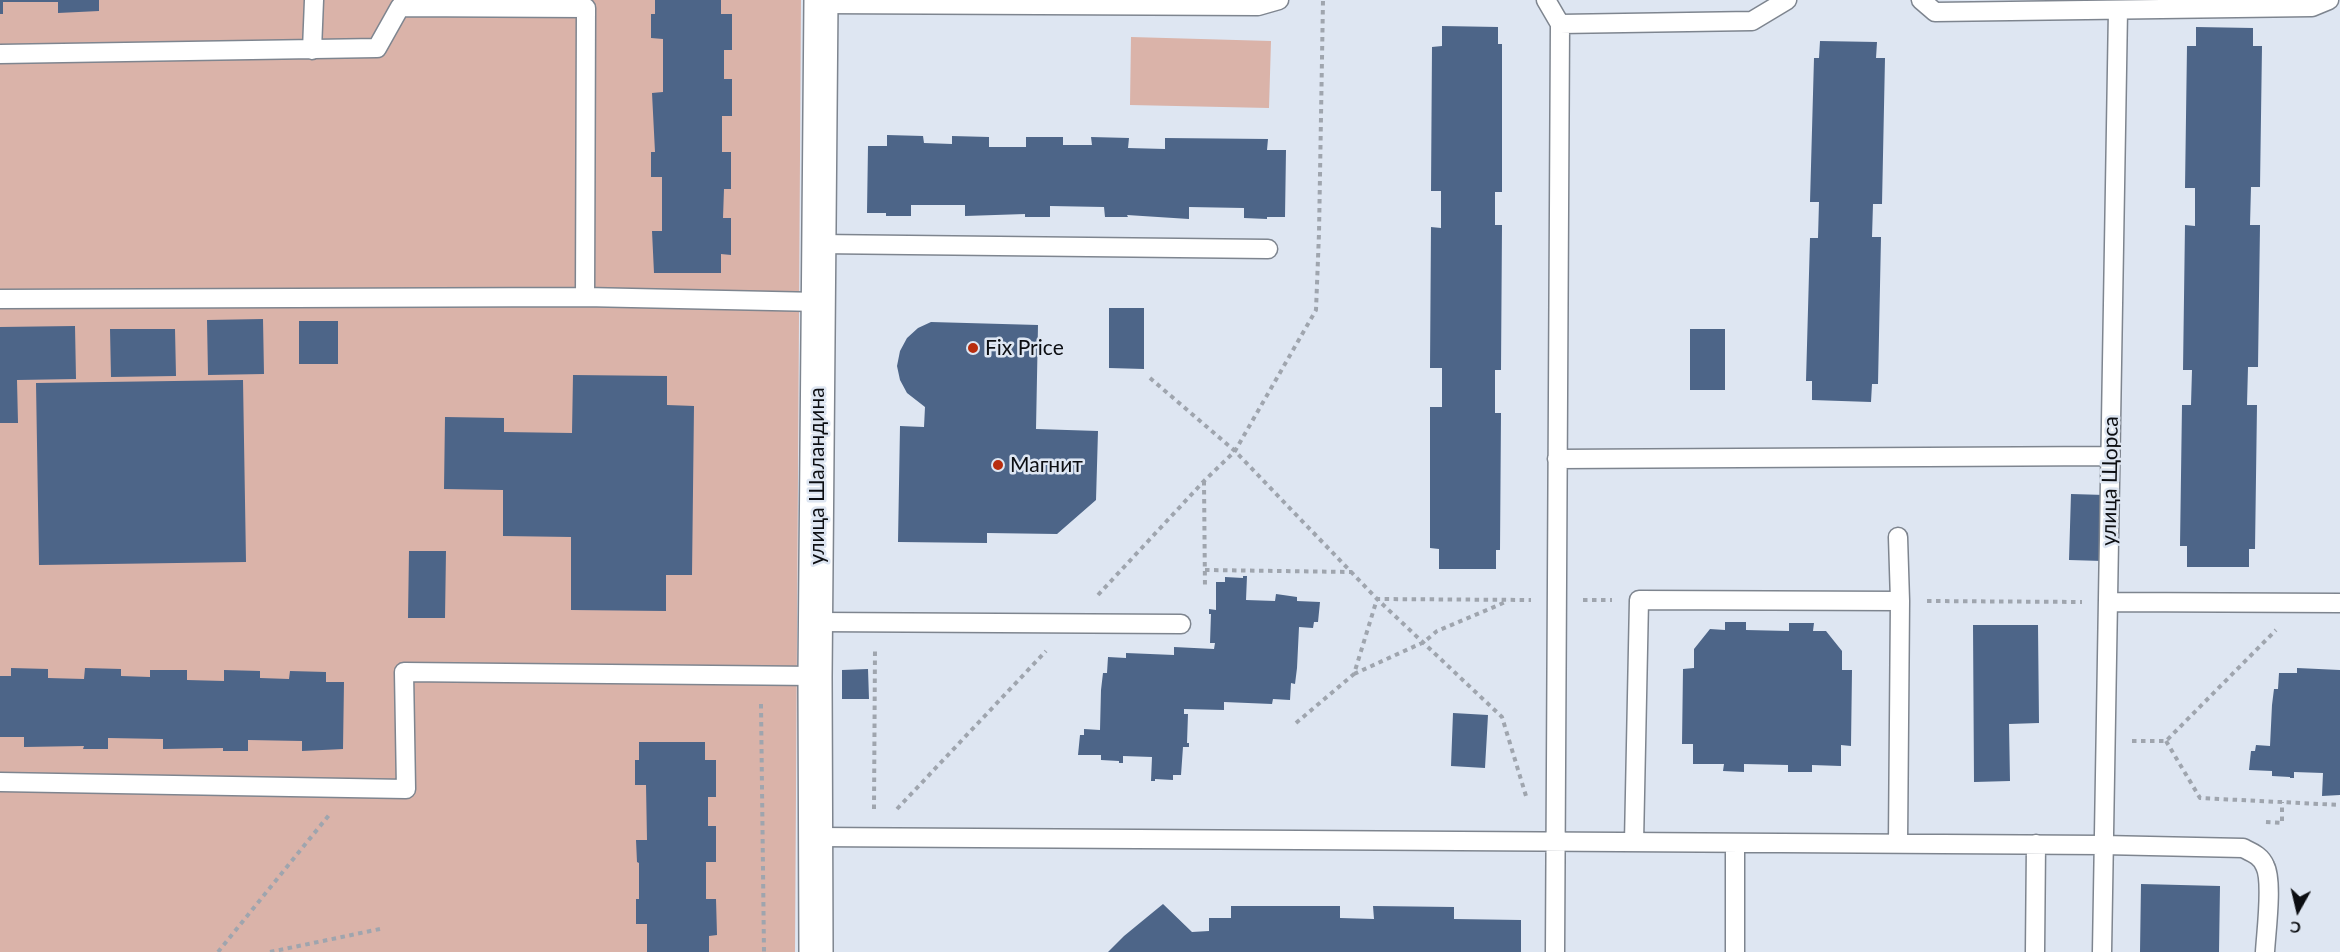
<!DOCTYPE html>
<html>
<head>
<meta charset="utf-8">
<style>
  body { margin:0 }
  #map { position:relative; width:2340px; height:952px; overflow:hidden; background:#dee6f2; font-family:Lato,sans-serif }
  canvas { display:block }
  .north { position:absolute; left:2268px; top:880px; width:60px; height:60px; -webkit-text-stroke:4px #dee6f2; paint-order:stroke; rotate:188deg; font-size:16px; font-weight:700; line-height:24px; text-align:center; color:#0c0e12 }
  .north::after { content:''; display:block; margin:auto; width:21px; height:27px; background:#0c0e12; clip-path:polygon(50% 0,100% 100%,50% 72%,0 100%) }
</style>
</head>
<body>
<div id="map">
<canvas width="2340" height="952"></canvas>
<div class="north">С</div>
</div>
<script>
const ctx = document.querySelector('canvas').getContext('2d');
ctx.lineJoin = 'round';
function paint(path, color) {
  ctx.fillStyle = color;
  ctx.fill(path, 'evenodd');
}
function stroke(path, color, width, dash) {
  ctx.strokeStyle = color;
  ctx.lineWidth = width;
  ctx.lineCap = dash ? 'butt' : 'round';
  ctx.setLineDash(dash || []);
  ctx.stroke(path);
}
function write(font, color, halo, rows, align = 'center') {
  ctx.font = font + ' Lato,sans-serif';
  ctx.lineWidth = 5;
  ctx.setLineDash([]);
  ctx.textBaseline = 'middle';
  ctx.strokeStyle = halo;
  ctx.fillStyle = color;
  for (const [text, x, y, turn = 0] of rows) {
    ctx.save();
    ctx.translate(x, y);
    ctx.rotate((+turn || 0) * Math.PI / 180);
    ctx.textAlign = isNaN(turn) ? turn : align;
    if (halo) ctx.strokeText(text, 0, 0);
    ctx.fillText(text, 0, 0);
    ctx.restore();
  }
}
const green = new Path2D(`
  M0,0h801l-6,952h-795z
  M1131,37l140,4 -2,67 -139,-3z`);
const building = new Path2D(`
  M0,0h99v11l-41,2v-11h-55v12h-3z
  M655,0h66v14h11v36h-8v29h8v37h-10v36h9v37h-7l-1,29h8v37l-10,-1v19h-67l-2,-42h10v-54h-11v-25h4l-3,-59 11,-1v-53l-12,-1v-24h4z
  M1442,26l56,1v17h4v148h-7v33h7l-1,145h-6v43h6l-1,137h-4v19h-57v-20l-9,-1v-141h12v-39h-12l1,-141 10,1v-37h-10l1,-144 10,-1z
  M2196,27l57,1v18h9l-2,141h-9l-1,38h10l-2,142h-10l-1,38h10l-2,144h-6v18h-62v-21h-7l2,-141h9l1,-35h-9l2,-145 10,1v-38h-10l2,-142h9z
  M1820,41l57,1 -1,16h9l-3,146h-9l-1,33h9l-3,147h-6l-1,18 -59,-2v-19h-6l4,-143h8l1,-36h-9l4,-144h5z
  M887,135l36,1 1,7 28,1v-8l37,1v10h37v-10h37v8h29l-1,-8 38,1 -1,10 37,1v-11l103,1 -1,11h19l-1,67h-18v2l-23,-1v-10l-55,-1v12l-62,-4 1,2h-23l-1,-10 -54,-1v11h-25v-3l-60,2v-11h-54v11h-25v-3h-19l1,-67h19z
  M1109,308h35v61l-35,-1z
  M263,319l1,55 -56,1 -1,-55z
  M299,321h39v43h-39z
  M931,322l107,3 -2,104 62,2 -2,69 -39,34 -70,-1v10l-89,-1 2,-116 24,1 1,-20 -18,-14 -7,-13 -3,-14 3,-15 7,-13 11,-10z
  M75,326l1,53 -59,1 1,43h-18v-96z
  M110,329h65l1,47 -65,1z
  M1690,329h35v61h-35z
  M573,375l94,1v29l27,1 -2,169h-26v36l-95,-1v-73l-68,-1v-46l-59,-1 1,-72 59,1v14l68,1z
  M243,380l3,182 -207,3 -3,-182z
  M2071,494l34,1 -2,66 -34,-1z
  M409,551h37l-1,67h-37z
  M1243,576h4l-1,24 29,1 1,-7 21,3v4l23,1 -2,20h-4l-1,6 -14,-1 -2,41 -2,16 -4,-1 -1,17 -17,-1 -1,5 -48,-2v8l-40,-1v5h4l-1,29h2v4h-6l-2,28h-8v5l-18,-1v2h-4l1,-24 -29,-1v7h-4v-2l-18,-1v-5h-23l2,-20h4v-6l16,1 1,-40 2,-17h4l1,-16 18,1v-5l48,2v-8l40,2 1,-6h-5l1,-29h-2v-5l7,1v-28h9v-5l18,1z
  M1725,622h21v8l43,1v-8h25l-1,8h13l16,20v19h10l-1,76 -10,-1v21l-29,-1v7h-24v-7l-44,-1v8l-21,-1 1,-7h-31v-20h-11l1,-75 11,-1v-19l16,-20 15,1z
  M1973,625h65l1,98 -30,1 1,57 -36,1z
  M11,668l37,1v9l36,1 1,-11 36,1v7l29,1v-7h37v10l37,1v-11l36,1v7l29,1 1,-8 36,1v10h18l-1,67 -41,2v-10l-54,-1v11h-25v-3l-60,1v-10l-55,-1v11h-25l1,-3 -60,1v-10h-24v-61h11z
  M2297,668l43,2v125l-18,1 1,-23 -29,-1v6h-4v-1l-18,-1v-5l-23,-1 2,-19h4l1,-6 14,1 2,-41 2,-16h4l1,-16h18z
  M868,669l1,30h-27v-29z
  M1453,713l35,2 -3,53 -34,-2z
  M639,742h66v18h11v37h-8v29h8v36h-10v37h10l1,36 -8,1v16h-62v-28h-11v-25h3v-36l-2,-1 -1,-22h11l-1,-55h-11v-25h4z
  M2141,884l79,2 -1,66h-79z
  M1163,904l29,28 17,-1v-13h22v-12h109v12l34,1 -1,-13 81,1v12l67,1v32h-413l16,-16z`);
const path = new Path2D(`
  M1150,378l85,73 142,148 125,118 24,79
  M1204,481l1,108
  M1205,570l147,2
  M1098,595l106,-114 31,-30 81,-141 3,-77 4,-233
  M1583,600h29
  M1927,601l155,1
  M1354,674l70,-32 13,-11 71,-30
  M761,704l3,248
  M1296,723l58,-49 23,-75 154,1
  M2132,741h34l110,-111
  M2166,741l34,57 140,7
  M874,809l1,-161
  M897,809l149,-158
  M2266,822l16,1v-21
  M218,952l111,-137
  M270,952l110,-23`);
const lane = new Path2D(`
  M1546,0l14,24 192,-3 35,-21
  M1921,0l14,12 377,-5 17,-7
  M821,4l437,2 21,-6
  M312,50l2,-50
  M0,54l377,-6 23,-41 186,1 -1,289
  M819,244l449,5
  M0,299l585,-2 234,5
  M1557,459l553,-3
  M1898,537l2,64
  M2108,602l232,1
  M816,622l365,2
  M0,782l406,7 -2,-117 411,4
  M816,837l1287,8 140,3c10,5 18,8 22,18 8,15 1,67 0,86
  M1634,842l5,-242 261,1 -2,242
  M1555,952l5,-928
  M1735,952v-109
  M2035,952l1,-108
  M2102,952l16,-942`);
const street = new Path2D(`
  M816,952l-1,-276 6,-676`);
const markers = [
  [973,348,6,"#b82d0e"],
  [998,465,6,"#b82d0e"]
];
const poiNames = [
  ["Fix Price",985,348],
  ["Магнит",1010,465]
];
const streetNames = [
  ["улица Шаландина",817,476,-90],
  ["улица Щорса",2110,481,-89]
];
paint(green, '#dab3a9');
paint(building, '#4d6588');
stroke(lane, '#7e858f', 21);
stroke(street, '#7e858f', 36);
stroke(path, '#9fa5ae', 4, [4.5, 4.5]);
stroke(lane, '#fff', 18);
stroke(street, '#fff', 33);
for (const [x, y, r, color] of markers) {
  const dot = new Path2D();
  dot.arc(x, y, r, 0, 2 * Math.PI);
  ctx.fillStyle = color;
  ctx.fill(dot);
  stroke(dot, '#dee6f2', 2);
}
write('21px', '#0c0e12', '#dee6f2', poiNames, 'left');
write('21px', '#0c0e12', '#dee6f2', streetNames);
</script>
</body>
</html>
